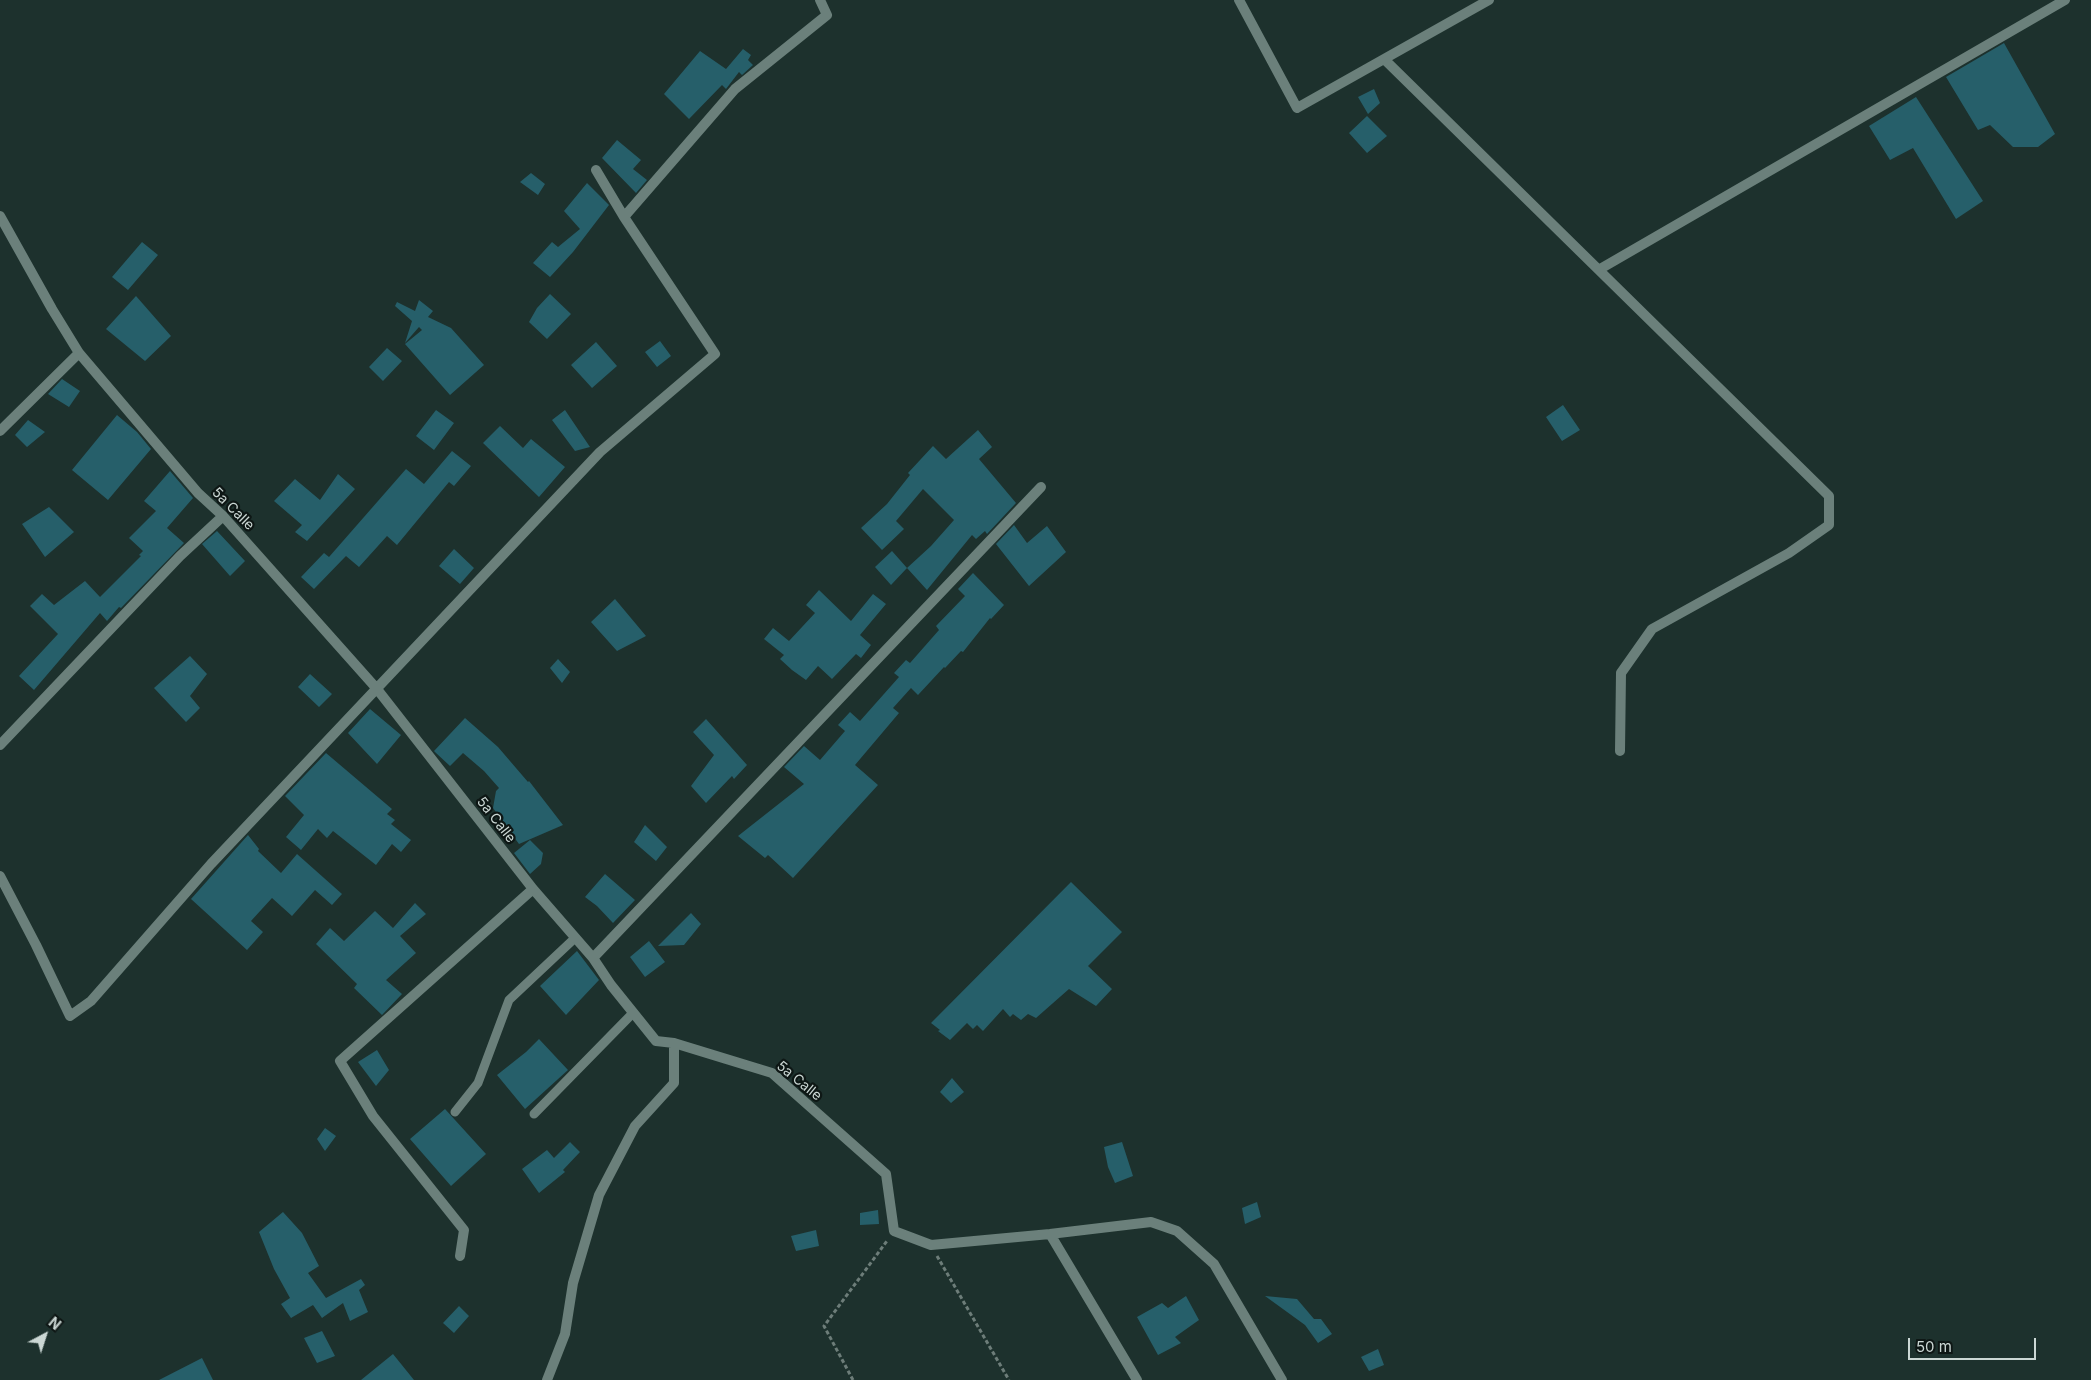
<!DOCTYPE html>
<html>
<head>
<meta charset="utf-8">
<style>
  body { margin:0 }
  #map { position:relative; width:2091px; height:1380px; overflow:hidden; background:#1d312d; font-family:Inter,sans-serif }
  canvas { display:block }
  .north { position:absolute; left:20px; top:1310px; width:50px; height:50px; -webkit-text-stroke:4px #0e1715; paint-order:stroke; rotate:40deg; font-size:14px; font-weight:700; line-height:20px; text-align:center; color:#cbd7d4 }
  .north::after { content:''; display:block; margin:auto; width:18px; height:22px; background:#cbd7d4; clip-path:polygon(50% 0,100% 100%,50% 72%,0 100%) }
  .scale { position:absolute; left:1908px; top:1338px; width:128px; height:22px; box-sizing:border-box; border:2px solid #cbd7d4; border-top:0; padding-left:6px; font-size:15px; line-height:18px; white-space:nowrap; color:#cbd7d4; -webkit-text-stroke:4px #0e1715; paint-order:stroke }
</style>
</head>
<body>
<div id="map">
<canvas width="2091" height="1380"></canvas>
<div class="north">N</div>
<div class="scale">50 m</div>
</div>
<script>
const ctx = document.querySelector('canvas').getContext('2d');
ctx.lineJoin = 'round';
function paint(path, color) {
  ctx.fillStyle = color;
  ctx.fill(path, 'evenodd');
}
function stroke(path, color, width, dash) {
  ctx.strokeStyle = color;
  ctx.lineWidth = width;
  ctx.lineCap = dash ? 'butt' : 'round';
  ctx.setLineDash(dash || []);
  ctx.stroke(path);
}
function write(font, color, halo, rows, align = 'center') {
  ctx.font = font + ' Inter,sans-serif';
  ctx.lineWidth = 4.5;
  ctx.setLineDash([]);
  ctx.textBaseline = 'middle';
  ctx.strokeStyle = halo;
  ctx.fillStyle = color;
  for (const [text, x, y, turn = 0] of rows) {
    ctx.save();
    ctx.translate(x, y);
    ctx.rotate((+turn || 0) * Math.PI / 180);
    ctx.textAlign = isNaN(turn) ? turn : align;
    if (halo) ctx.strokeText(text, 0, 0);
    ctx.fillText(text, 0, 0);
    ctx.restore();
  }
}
const building = new Path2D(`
  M2004,43l51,91 -17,13h-25l-23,-22 -12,5 -32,-53z
  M743,49l8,6 -3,5 5,5 -11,10 -3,-3 -13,17 -4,-4 -33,34 -25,-25 36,-43 26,18z
  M1374,89l6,14 -12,11 -10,-17z
  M1916,97l67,104 -27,18 -43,-71 -23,12 -21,-34z
  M1367,116l20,20 -20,17 -18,-20z
  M617,140l24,20 -8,9 14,11 -11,13 -34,-35z
  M531,173l14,11 -7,11 -18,-13z
  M587,183l22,22 -36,47 -23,25 -17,-14 19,-21 6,5 22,-18 -16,-18z
  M142,242l16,13 -30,35 -16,-13z
  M550,294l21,20 -24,25 -18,-17 8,-14z
  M136,296l35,40 -26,25 -39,-32z
  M419,300l14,11 -5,6 23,11 33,37 -34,30 -45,-51 17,-14 -3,-3 -14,16 7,-22 -17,-15 2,-4 18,9z
  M660,341l11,15 -14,11 -12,-15z
  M596,342l21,24 -25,22 -21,-23z
  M387,348l15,13 -19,20 -14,-14z
  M62,379l18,12 -11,16 -21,-13z
  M1563,405l17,25 -18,11 -16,-24z
  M436,410l18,13 -20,27 -18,-14z
  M565,410l25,37 -15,4 -23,-31z
  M117,415l20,17 14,17 -43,51 -36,-30z
  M28,420l17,12 -18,15 -12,-12z
  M500,426l23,22 8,-9 34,28 -26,30 -56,-54z
  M978,430l14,17 -13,12 37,44 -29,31 -2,-3 -9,8 -4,-4 -45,55 -20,-22 24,-22 23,-26 -31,-31 -27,32 8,8 -22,21 -21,-22 26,-24 23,-29 -2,-2 25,-27 13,13z
  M452,451l19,15 -17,20 -5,-4 -52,63 -10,-9 -28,31 -13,-11 -32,33 -13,-12 23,-24 5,4 77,-88 18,15z
  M170,471l23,27 -26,30 17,15 -63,65 -2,-1 -12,14 -7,-8 -66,77 -15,-14 39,-42 -28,-28 12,-12 12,11 31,-24 15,16 41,-41 -2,-1 4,-4 -14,-13 27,-27 -12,-10z
  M338,474l17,15 -48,52 -12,-9 7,-7 -28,-24 21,-22 25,21z
  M49,507l25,25 -29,25 -23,-33z
  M1014,525l13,18 20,-17 19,26 -37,34 -33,-42z
  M217,531l28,30 -15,15 -28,-32z
  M454,549l20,19 -14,16 -21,-18z
  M892,551l15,17 -16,17 -16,-18z
  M973,573l31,32 -13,14 -1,-1 -27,34 -2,-1 -16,17 -1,-1 -26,28 -7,-7 -18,20 6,5 -44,52 23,20 -85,93 -25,-23 -3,3 -27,-22 66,-52 -20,-17 20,-21 16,14 25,-29 -7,-6 12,-13 10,9 39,-44 -5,-4 12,-13 4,3 29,-33 -3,-4 29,-30 -7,-7z
  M819,590l32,31 22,-27 13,10 -26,31 11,10 -10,13 -5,-4 -24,25 -14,-13 -12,14 -14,-10 -12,-11 4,-4 -20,-16 9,-11 16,13 26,-28 -9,-8z
  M615,599l31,37 -29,15 -26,-29z
  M190,656l17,18 -17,22 10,12 -14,14 -32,-34z
  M558,659l12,13 -8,11 -12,-15z
  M310,674l22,20 -13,13 -21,-20z
  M370,709l31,26 -24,29 -29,-31z
  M465,718l33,29 30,35 1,-1 34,44 -44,19 -26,-36 3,-17 3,-3 -15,-17 -21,-18 -13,13 -14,-13 -2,-2z
  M706,719l41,46 -13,14 -2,-3 -26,27 -15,-17 23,-31 -21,-23z
  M326,753l66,56 -5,5 8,6 -4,4 20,16 -10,12 -9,-8 -16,21 -43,-34 -6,7 -9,-9 -17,21 -15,-13 18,-22 -19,-19z
  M645,825l22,22 -11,14 -22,-19z
  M248,835l11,14 -1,2 23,22 16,-19 45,40 -10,11 -17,-15 -23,26 -20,-18 -21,23 12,11 -16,18 -56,-51z
  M530,840l13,13 -2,11 -11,10 -16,-21z
  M605,874l30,26 -22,23 -16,-17 -12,-9z
  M1071,882l51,50 -34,34 24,23 -16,17 -27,-17 -33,29 -8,-4 -7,6 -8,-6 -3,3 -7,-8 -20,22 -6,-6 -4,4 -6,-6 -17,17 -12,-9 2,-1 -9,-7z
  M415,903l11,11 -26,22 16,17 -30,27 16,14 -20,21 -28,-27 3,-4 -41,-40 14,-16 14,13 31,-30 18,17z
  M691,913l10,11 -17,21 -26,1z
  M649,941l16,21 -20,15 -15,-20z
  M577,951l22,29 -33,35 -26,-29z
  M539,1039l29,31 -43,39 -28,-34 29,-23z
  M377,1050l12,20 -13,16 -18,-24z
  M952,1078l12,14 -13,11 -11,-11z
  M445,1109l41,45 -35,32 -41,-47z
  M325,1128l11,8 -11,15 -8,-12z
  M570,1142l10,10 -17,18 2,2 -26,21 -17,-24 25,-19 7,8z
  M1122,1142l11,34 -18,7 -7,-16 -4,-20z
  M1257,1202l4,15 -16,7 -3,-16z
  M878,1210l1,14 -19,1v-12z
  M283,1212l19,21 17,33 -11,7 18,25 35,-19 4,6 -6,5 9,22 -18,9 -7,-18 -21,15 -9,-13 -22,13 -10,-14 9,-6 -16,-29 -15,-37z
  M816,1230l3,16 -23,5 -5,-15z
  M1186,1296l13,24 -24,17 6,6 -23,12 -21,-38 25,-14 6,5z
  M1265,1296l32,3 17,20h7l11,15 -14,9 -13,-18z
  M459,1306l10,10 -15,17 -11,-10z
  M322,1331l13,25 -18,7 -13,-25z
  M1378,1349l6,16 -15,6 -8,-14z
  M393,1354l21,26h-53z
  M202,1358l11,22h-54z`);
const path = new Path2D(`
  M937,1256l72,124
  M853,1380l-29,-54 63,-85`);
const service = new Path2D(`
  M455,1112l23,-29 31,-83 66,-62
  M534,1114l99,-101`);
const minor = new Path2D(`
  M1239,0l58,108 192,-108
  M1384,59l445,437v29l-40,28 -137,76 -31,44 -1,78
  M0,216l52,93 27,44 119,140 25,23 154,173 156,200 60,69 18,27 45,56 18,2 98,30 114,101 8,57 37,14 119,-11 101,-12 26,9 37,33 68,116
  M624,217l111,-128 92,-74 -7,-15
  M1600,269l465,-269
  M0,431l79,-78
  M0,745l180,-189 43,-40
  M0,876l36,69 34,71 21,-15 120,-137 389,-412 115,-98 -91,-137 -28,-47
  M593,958l448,-471
  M1050,1234l87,146
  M460,1256l4,-26 -91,-114 -33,-55 193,-172
  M547,1380l18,-46 8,-51 26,-88 36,-69 39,-43v-40`);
const streetNames = [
  ["5a Calle",233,509,45],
  ["5a Calle",496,820,52],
  ["5a Calle",799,1081,39]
];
paint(building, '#265f6a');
stroke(path, '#6d7d79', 3, [4, 2.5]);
stroke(service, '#6b807b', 9);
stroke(minor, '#6b807b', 10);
write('14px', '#cbd7d4', '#0e1715', streetNames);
</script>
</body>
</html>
